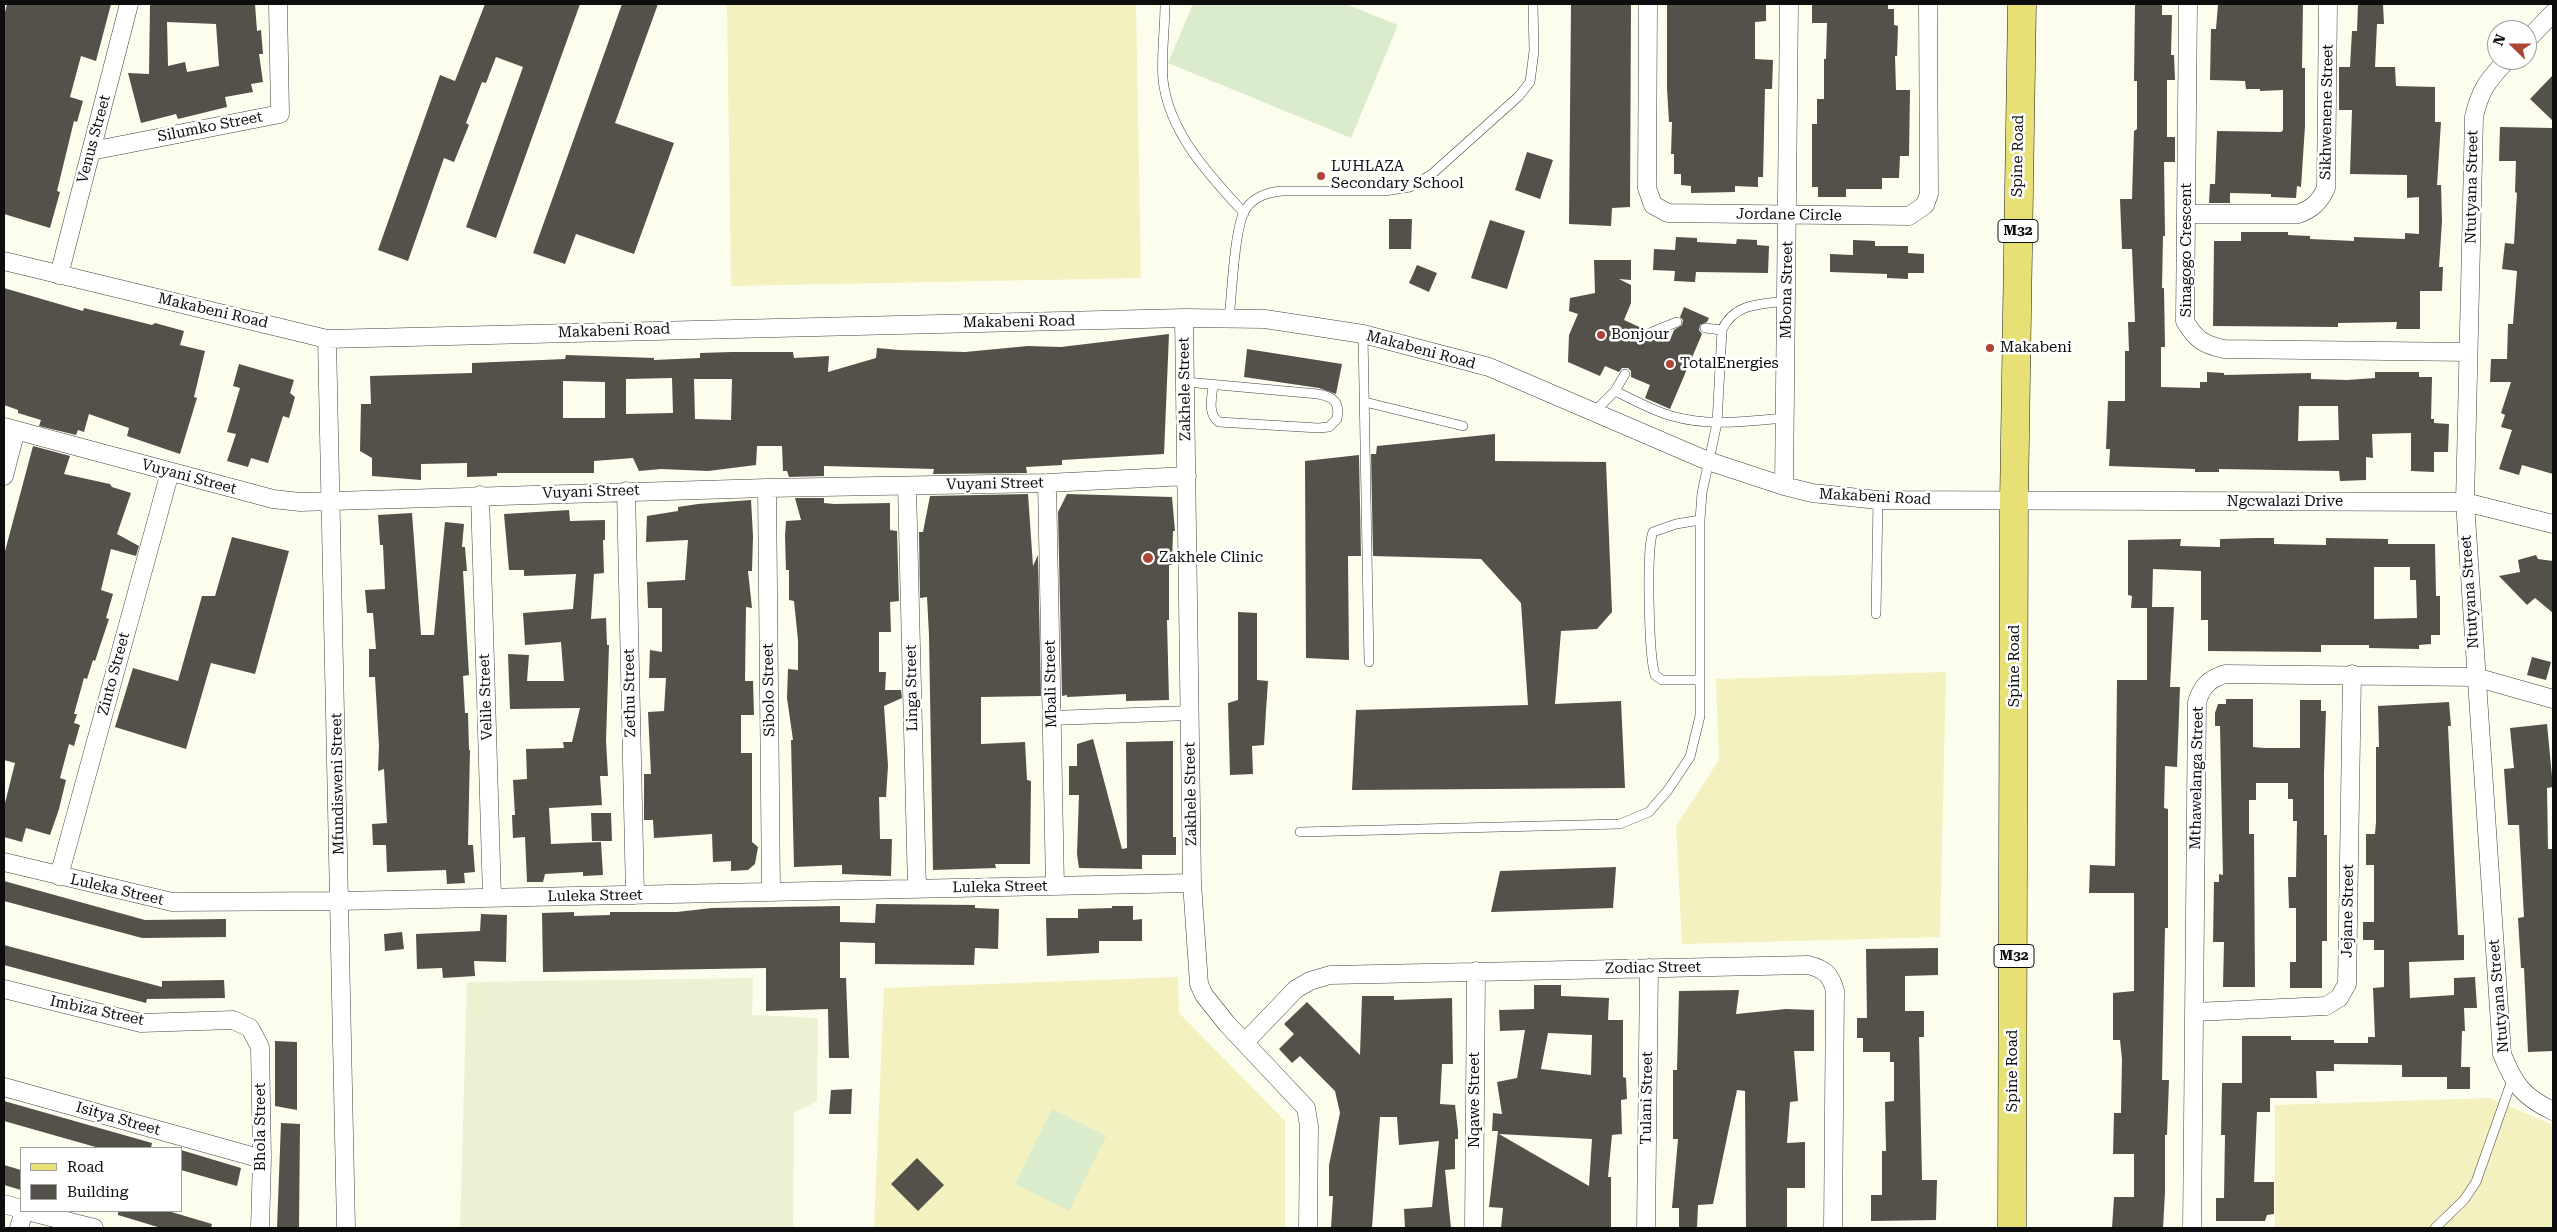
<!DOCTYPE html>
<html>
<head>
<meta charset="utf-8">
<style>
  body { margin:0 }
  #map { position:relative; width:2557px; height:1232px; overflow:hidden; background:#fdfdee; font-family:"Roboto Serif",serif }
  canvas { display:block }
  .frame { position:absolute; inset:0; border:5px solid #0d0d0d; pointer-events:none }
  .legend { position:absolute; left:20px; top:1147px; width:162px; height:65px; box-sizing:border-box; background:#fff; border:1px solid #9e9e9e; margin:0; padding:6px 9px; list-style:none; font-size:15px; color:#0d0d0d }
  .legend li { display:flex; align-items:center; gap:10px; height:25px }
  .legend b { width:25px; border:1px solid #9e9e9e }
  .north { position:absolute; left:2487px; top:20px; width:50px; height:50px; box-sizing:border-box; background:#fff; border:1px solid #9e9e9e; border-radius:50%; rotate:292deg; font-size:14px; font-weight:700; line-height:20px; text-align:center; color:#0d0d0d }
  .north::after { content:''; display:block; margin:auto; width:18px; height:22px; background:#ab4536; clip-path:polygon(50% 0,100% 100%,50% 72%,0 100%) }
</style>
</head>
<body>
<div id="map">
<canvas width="2557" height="1232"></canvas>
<div class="frame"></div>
<ul class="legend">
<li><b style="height:6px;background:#e7e074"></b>Road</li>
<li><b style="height:14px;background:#54504a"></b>Building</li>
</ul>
<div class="north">N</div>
</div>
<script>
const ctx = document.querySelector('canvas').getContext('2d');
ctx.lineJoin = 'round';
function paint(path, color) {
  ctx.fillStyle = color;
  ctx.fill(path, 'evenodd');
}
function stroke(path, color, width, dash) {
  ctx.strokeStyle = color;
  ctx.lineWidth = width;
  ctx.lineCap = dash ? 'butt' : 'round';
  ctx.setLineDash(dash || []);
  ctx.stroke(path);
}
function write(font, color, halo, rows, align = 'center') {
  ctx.font = font + ' "Roboto Serif",serif';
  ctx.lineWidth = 5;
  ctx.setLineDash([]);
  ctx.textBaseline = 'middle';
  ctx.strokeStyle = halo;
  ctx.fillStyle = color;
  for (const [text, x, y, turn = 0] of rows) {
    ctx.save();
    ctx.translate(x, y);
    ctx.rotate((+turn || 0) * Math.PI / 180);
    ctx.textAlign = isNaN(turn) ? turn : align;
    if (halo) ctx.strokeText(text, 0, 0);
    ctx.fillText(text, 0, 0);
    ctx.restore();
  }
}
const farmland = new Path2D(`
  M753,978l-1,37 66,3 -1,83 -23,12 -1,115h-333l7,-246z`);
const sand = new Path2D(`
  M727,4h409l5,274 -410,8z
  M1946,672l-6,265 -258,7 -6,-118 43,-66 -3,-81z
  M1178,977l1,36 106,108v107h-411l10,-240z
  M2490,1098l63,27v103h-278v-123z`);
const pitch = new Path2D(`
  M1193,4h153l52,21 -47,113 -183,-75z
  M1052,1109l54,27 -37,75 -54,-27z`);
const building = new Path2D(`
  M7,4h104l-15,57 -15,-5 -11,41 13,4 -6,21 -3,-1 -17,70 3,1 -10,36 -46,-14v-198z
  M150,4h105l2,27 4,-1 2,24h-4l4,28 -12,2 2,8 -28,5 2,10 -49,12 -2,-5 -35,9 -13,-50 21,1zM167,22l49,2 3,42 -32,6 -2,-10 -17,4z
  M485,4h95l-84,234 -30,-11 57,-160 -27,-10 -10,26 -4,-1 -16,41 3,2 -15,37 -10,-4 -36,103 -30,-11 62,-175 15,6z
  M622,4h36l-43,119 59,20 -40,111 -58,-20 -11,30 -32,-11z
  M1571,4h60l-1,203 -18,1 -1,18 -42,-2z
  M1667,4h99v17l-11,1v37l18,1 -1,29h-7l-2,88h-5v10l-23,-1v6l-44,1v-7l-10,-1v-11h-7v-20h-3l1,-32h-3l-2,-34z
  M1812,4h76v5h6v16l4,1 -1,30h-2l1,34h14l-1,66h-9l-1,22h-17v11h-36v8h-28v-10h-6v-63h5v-25h7v-40h2l1,-36h-15z
  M2135,4h27v11h10l-1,40h3l1,25h-8v57h8v25h-11l1,74h-2l-1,52h2l1,59h-4v40l39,1v-6h7v-10l17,1v2l87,-2v6l36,1 28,-2v-6h44v5h13l-1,42h3v4l15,1 -1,28h-14v20l-23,-1v-38l-39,1 1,24 -7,-1v23l-26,1 -1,-10 -120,-2v3h-24v-3l-86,-3 1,-17h-4l2,-48h17v-50h4l-1,-29h7l-3,-73h-10l-2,-50h12l2,-68 3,-2v-48h-3zM2299,406h39l1,34 -41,1z
  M2218,4h85l-1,64h3v58l-4,61 -4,-1 -1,12 -25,-1v-3l-41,-1v10h-21l1,-19h5l2,-53 64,1 2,-2v-40l-23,1v-2h-14l-1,-8 -35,-1 1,-51h5z
  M2358,4h25l1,20h-7l-2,43h20l1,19 39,1v35h6l-4,63h4l1,36 -3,46h4l-1,24h-22v38h-24l1,-7 -59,1v4l-125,-1 1,-85h27v-9h47v3l22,1v3l44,2v-4l51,2v-6l14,1v-37l-12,1v-23l-57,-1 2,-64h-13v-43h11l2,-36h5z
  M2553,75v46l-23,-22z
  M2500,127l53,1v346l-31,-9 -3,10 -20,-6 13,-39 -11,-3 4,-12 -4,-2 10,-31h-21l1,-23h16l1,-35h5l4,-53 -15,-2 3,-26 9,1 3,-51 -2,-1 1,-31h-17z
  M1527,152l26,8 -13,39 -25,-9z
  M1389,219h23l-1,30h-22z
  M1490,220l35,11 -18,58 -36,-11z
  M1676,237l21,1v4l39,2 1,-5 20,1v5l12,1 -1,27 -72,-1 -1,10 -21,-1 1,-10 -22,-1 1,-21 21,1z
  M1853,240l22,1v5h33v7l16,1v19h-16v6l-21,-1v-4l-57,-2v-18l23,1z
  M1594,260h37v20l-12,-1 12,6v18l-7,17 22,10 3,7 11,-1 10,4 4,-10 8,-5 1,-5 -3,-3 4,-10 25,11 -2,4 -7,3 -1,5 3,4 -32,75 -25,-11 5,-13 -19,-8v-6l-3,-3h-6l-3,4 -14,-6 -5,10 -32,-14 1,-27 9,-21 -9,-3 1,-13 25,-5z
  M1417,265l20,8 -8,19 -20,-9z
  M4,288l79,23 1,-3 68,17 3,-2 29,8 -4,14 25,6 -11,46 3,1 -17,56 -53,-18 2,-8 -40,-14 -5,18 -6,-2 -2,5 -37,-9 2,-6 -23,-7v-3l-14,-5z
  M1169,334l-5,120 -102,6v5l-36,2 1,6 -94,1 1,-5 -110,-3v10l-35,1 -2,-6h-4l-1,-25h-25l-1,19 -48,6 -47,-2 -22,2 -6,-13 -39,3v12h-97v3l-30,1v-14l-46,1v16l-49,-4v-18l-12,-7 1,-47h10l-1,-28 102,-3v-10l93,-4 1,-4 88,3v2l46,-2v-5l32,-1h61l1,6 35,-2 -1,16 48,-14 1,-10 22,2 66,2 63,-6 33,1zM672,378l1,35 -47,1v-35zM694,379h38l-1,41 -36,-1zM563,381l42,1v36h-42z
  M1247,349l95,15 -6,30 -17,-6 -75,-11z
  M239,364l55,16 -4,13 5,4 -6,21 -6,-2 -15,47 -17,-5 -3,9 -21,-6 9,-27 -9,-2 13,-44 -7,-2z
  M1495,434v27l111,1 6,150 -15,17 -36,2 -6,73 66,-3 4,87 -273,2 4,-80 172,-5 -7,-102 -40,-44 -108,-3 -2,-102h5l1,-8z
  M33,446l37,10 -6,18 46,10 2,3 19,6 -14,41 22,12 -3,10 -25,-7 -10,41 12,4 -7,24 3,1 -14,42 -2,-1 -6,19 -3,-1 -10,36h3l-3,9 6,2 -6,21 -5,-2 -9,34 6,2 -7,29 -9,26 -24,-7 -4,14 -18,-5v-30l11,-44 -11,-3v-205z
  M1359,455l2,101h-13l1,104 -43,-2 -1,-197z
  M1028,494l5,72 5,-11 3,141 -60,1v47l44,-2 2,38 4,1 -1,83h-35l1,4 -63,2 -4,-235 -2,-38 -7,1 -1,-66h4l7,-36z
  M1067,494l105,3 3,34h-2l-1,34h-3v55h-2l2,80 -43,1v-7l-59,3v-2l-5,1 -4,-184z
  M795,498h29v5l10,1 56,-1v27l7,1 2,70 -9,1 1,30h-12v40h7l-1,18h16l1,8 -18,8 4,60 -2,31h-7l1,42h12l-1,37 -49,-2v-9l-48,2 -3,-127h2l-6,-42 1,-29 10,1v-30l-4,-39 -5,-1v-30h-3l-1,-34 1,-15 15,-1z
  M751,500l2,36 -1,35h-4l4,37 -6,-1 -1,74h8l1,34h-13v38h11v89l6,5 -3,17 -7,6 -17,1v-10l-18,1 -1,-28 -58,4 -1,-18h-9v-46h7l-3,-62 16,-1 2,-33h-17l1,-28 12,2v-44h-14l-1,-26 38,-2 3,-40 -42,2 1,-26 31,-5v-4l20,-3z
  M569,510l1,11 35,-1v20h-2l1,33 -10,1 -3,45 15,-1 1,27h2l-3,96 2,35h-8l2,29 -53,3 2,36 50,-2 2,33 -20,1v-4l-38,2 -2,8h-16l-2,-45 -12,1 -1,-23h3l-2,-35 14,-1 -1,-30 38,-1 -1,-6h9l8,-34 -70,1 -2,-55 21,1 -2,26h37l-3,-39 -36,3 -2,-32 50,-4 3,-35 -52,2v-6h-15l-5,-56z
  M412,513l9,122h13l11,-113 19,2 -2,23h3l2,24h-4l6,104 -6,1 2,37h3l1,37h1l-2,95h5l2,27 -11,1 1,10 -18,1 -1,-14 -59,2 -1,-27h-13l-1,-21 15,-1 -3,-54 -6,2 1,-25 -4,-69h-6v-28h7l-3,-36h-6l-2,-23 20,-1 -2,-44h-3l-2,-30z
  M232,537l57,14 -34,123 -44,-11 -25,86 -71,-22 18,-59 45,13 24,-85h13z
  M2257,538h17v6l52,1v-7l62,1v5h47l1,52h4v39h-9v9l-12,1v4l-50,-1v-3h-48v7l-113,-1v-31h-7v-49l-48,-2 -1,38h22l-4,80h10l-3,80 -12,-1 -1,42 4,1v119h-3l-3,152h7l-2,55h-2v57l-2,36h-51l2,-31h20v-43h-21l1,-41h7l1,-54 -2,-19h-7v-47l21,-2v-98h-45l1,-28 25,1 2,-186h30v-72h-16l1,-12 -4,-1v-55l53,-1 -1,7 40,1v-8zM2374,567h36v13h6l1,38 -43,1z
  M2536,555l2,4 15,2v52l-18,-15 -8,7 -28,-29 21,-4 -2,-12z
  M1238,612l19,1v67l11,1 -2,30 -2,34 -12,1 1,28 -23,1 -2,-72 10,-3z
  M2532,657l19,5 -5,18 -19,-5z
  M2226,699h27v48l11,1h36v-48h21v11h5l-2,63v61h3v106h-5v47h-32v-26h6v-54h-7l-1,-31h8l1,-56h-4v-22h-5v-16h-32v17h-7v34h5l1,153h-32l1,-45h-11l1,-60h5v-8l4,1 -3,-149h-5v-13l3,-9h8z
  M2449,702l2,24h-3l10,209h6v25l-55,2 1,36 44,-3v-17l21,-1 2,31h-13l1,23h-3l-1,36h9v22h-23v-12h-45v-12l-68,-1v7h-18l1,27h-47v14h-13l-3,70h20v32l-7,1 -2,6h-49v-23h8l1,-63h-4l1,-52h20v-47h49v4h43v3h34v-6h7l-2,-49 11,-1v-37h-10v-10h-11v-18h11v-57h-8v-31h9l1,-12v-75h3l-1,-41z
  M2547,724l6,63 -6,1 1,61h5v202l-25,1 -4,-84h-3l-3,-50 6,-1 -5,-92h-11l-4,-56 10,-1 -4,-40z
  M1093,739l29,110 5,-1 -1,-106 47,-1v96h3v18h-34v14l-63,-1 -2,-14 2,-59h-10v-29h8v-22z
  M591,813h20l1,28h-20z
  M1616,867l-3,41 -122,4 9,-41z
  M4,881l141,39 81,-1v18l-84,1 -138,-37z
  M876,904l99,1v3l24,1 -1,40 -23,-1 -1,17 -99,-1v-21l-35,-1v36h6l3,80h-20l-1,-49 -62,2v-43l-223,4 -1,-59 32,-1v4l36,-1v-3h67l35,-4 128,-2v16l35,1z
  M1112,906h21v14l9,-1v22h-43v12l-52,3 -1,-38h32v-9l34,-1z
  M481,914l26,1 -1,47 -32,-1 1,15 -32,2 -1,-10 -25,1 -1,-35 64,-3z
  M402,932l2,17 -19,2 -1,-17z
  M4,945l158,42v-6l62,-1 1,18 -78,1 -1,4 -142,-38z
  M1938,948v27l-33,1v35h19v26h-5l3,143h15l-1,40 -65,1v-26h11v-44h4l-1,-49 9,-1v-39h-4v-10h-27v-14h-6v-20h10l-1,-69z
  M1534,985h27v11l48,2 -1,22h15v57l3,1 1,21 -6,1 1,34 -10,1 -4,42h3v51h-110l2,-20 -14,-1 9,-76h-6l1,-18 9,1 -5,-32 20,-4 8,-48 -25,1 -1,-21 35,-1zM1548,1033l44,2 -1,40 -50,-6zM1499,1134l93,5 -3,47z
  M1739,990l-3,24 50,-5 28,1v41h-20l4,50 -8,1 -3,41 18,-1v46h-18v40h-41l-1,-137 -8,-1 -24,114 -15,1 -1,23h-18v-20h-7l6,-69h-5v-69h4l2,-79z
  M1362,996h32v4l58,-2 1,66h-11l-2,40 15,1 3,26v8h-3v30l-10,1 6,58h-46l-1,-19 28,-2 7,-66 -40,4 -2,-28h-17l-8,111h-41l2,-32h-4v-31l11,-52 -5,-22 -35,-35 -8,7 -13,-14 15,-15 -10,-10 23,-22 53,53z
  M275,1041l22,1v68l-22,-4z
  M852,1089l-1,25h-22l2,-24z
  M4,1101l148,42 -1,5h-52l-95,-27z
  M281,1123l19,1 -1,104h-22z
  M181,1150l60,18 -4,18 -56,-16z
  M917,1158l27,27 -26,26 -27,-27z
  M4,1165l17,5v20l-17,-5z
  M118,1211h50l44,13 -1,4h-50l-43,-13z`);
const service = new Path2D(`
  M1165,4c0,25 -4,52 -2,76 6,53 47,96 81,133
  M1229,319c3,-27 5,-82 14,-105 7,-16 24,-22 39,-23h103l25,-4 22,-13 87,-78 11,-14 4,-31 -1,-47
  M1722,330c12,-27 39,-26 65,-29
  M1652,332l25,-10
  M1363,334l6,328
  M1186,382l132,12c16,3 22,8 19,25l-8,8 -11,1 -99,-6c-12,-8 -7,-25 -6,-37
  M1615,391c19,9 38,20 57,25 37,11 75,5 113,2
  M1365,402l98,24
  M1594,412l21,-21 10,-17
  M1700,520l-24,4 -23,8c-7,17 -4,125 2,143l7,5h38
  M1876,614l2,-114
  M1300,832l320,-8 29,-12 19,-22 22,-33 10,-41v-196l2,-27 15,-70 5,-93 -17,-2
  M2435,1228l29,-28 12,-18 36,-102`);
const pedestrian = new Path2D(`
  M1052,718l138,-5`);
const minor = new Path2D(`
  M1648,4l-1,184 6,17 15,8 241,3 16,-11 4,-11 -1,-190
  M2188,4l-3,317c10,18 19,24 39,28l244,3
  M2527,40l26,-27
  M2507,60c-19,20 -27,30 -33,57l-9,385 37,552c12,30 21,43 51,57
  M91,151l189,-37 -2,-110
  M2186,214h112c14,-5 22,-12 28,-26l2,-184
  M4,261l323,78 857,-21 81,1 98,15 126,33 219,94 76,25 28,7 66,7 587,2 88,22
  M59,275l70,-271
  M1184,318l8,565 7,101 5,11 23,29 79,84 3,18 -1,102
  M327,339l19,889
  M4,427l269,72 27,3 467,-14 280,-5 140,-7
  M4,476l12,-46
  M1047,483l8,403
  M1784,486l5,-482
  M907,487l10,402
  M767,488l4,404
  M626,491l9,404
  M480,495l12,403
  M4,862l168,40 168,-1 852,-18
  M59,876l111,-404
  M4,989l137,34 92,-3 17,8 10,19 2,112 -2,69
  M2194,1012l132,-6 13,-8 8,-14 5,-310
  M1246,1041l50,-52 14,-8 20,-6 478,-10c17,4 23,10 27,26l-2,237
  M4,1087l258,72
  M4,1204l17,5
  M27,1211l67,17
  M19,1228l5,-17
  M1474,1228l2,-257
  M1646,1228l3,-260
  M2192,1228l5,-526c5,-16 12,-23 28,-28l250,3 78,22`);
const primary = new Path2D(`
  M2012,1228l2,-728 8,-496`);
const markers = [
  [1321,176,5,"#ab4536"],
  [1601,335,5,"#ab4536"],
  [1990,348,5,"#ab4536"],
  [1670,364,5,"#ab4536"],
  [1148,558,6,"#ab4536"]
];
const shields = [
  [2018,231,40],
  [2014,956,40]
];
const shieldNames = [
  ["M32",2018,231],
  ["M32",2014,956]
];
const streetNames = [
  ["Sikhwenene Street",2327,112,-89],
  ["Silumko Street",210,127,-11],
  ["Venus Street",94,139,-75],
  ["Spine Road",2018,156,-89],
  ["Ntutyana Street",2472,187,-89],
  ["Jordane Circle",1789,215,1],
  ["Sinagogo Crescent",2187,250,-90],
  ["Mbona Street",1787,290,-89],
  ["Makabeni Road",213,311,13],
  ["Makabeni Road",1019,322,-1],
  ["Makabeni Road",614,331,-2],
  ["Makabeni Road",1421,350,15],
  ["Zakhele Street",1185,389,-91],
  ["Vuyani Street",189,477,15],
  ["Vuyani Street",995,484,-1],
  ["Vuyani Street",591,492,-2],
  ["Makabeni Road",1875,497,3],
  ["Ngcwalazi Drive",2285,502],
  ["Ntutyana Street",2470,592,-94],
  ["Spine Road",2015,666,-90],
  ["Zinto Street",114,674,-75],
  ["Mbali Street",1051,684,-91],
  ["Linga Street",912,688,-91],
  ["Sibolo Street",769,690,-91],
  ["Zethu Street",630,693,-91],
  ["Velile Street",486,697,-92],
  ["Mthawelanga Street",2197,778,-89],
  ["Mfundisweni Street",338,784,-91],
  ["Zakhele Street",1191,794,-91],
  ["Luleka Street",1000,887,-1],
  ["Luleka Street",117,890,13],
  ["Luleka Street",595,896,-1],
  ["Jejane Street",2348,911,-89],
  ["Zodiac Street",1653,968,-1],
  ["Ntutyana Street",2499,996,-95],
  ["Imbiza Street",97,1011,12],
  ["Spine Road",2013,1071,-90],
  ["Tulani Street",1647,1098,-89],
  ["Nqawe Street",1475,1100,-90],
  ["Isitya Street",118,1119,16],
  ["Bhola Street",261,1127,-90]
];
const poiNames = [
  ["LUHLAZA",1331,167],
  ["Secondary School",1331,184],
  ["Bonjour",1611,335],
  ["Makabeni",2000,348],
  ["TotalEnergies",1680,364],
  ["Zakhele Clinic",1159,558]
];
paint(farmland, '#edf0d1');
paint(sand, '#f3f1c0');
paint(pitch, '#dbeccd');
paint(building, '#54504a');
stroke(service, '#404040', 10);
stroke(pedestrian, '#404040', 15);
stroke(minor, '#404040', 19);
stroke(primary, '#1e1e1e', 29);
stroke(service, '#fff', 9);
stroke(pedestrian, '#fff', 14);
stroke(minor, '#fff', 18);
stroke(primary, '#e7e074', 28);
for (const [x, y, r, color] of markers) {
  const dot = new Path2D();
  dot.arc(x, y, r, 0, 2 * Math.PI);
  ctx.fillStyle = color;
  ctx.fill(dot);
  stroke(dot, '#fff', 2);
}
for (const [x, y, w] of shields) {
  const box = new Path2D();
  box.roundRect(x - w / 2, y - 11.5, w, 23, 4);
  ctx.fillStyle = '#fff';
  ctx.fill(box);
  stroke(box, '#0d0d0d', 1);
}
write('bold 14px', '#0d0d0d', null, shieldNames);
write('15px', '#0d0d0d', '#fff', streetNames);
write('15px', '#0d0d0d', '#fff', poiNames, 'left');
</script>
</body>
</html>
